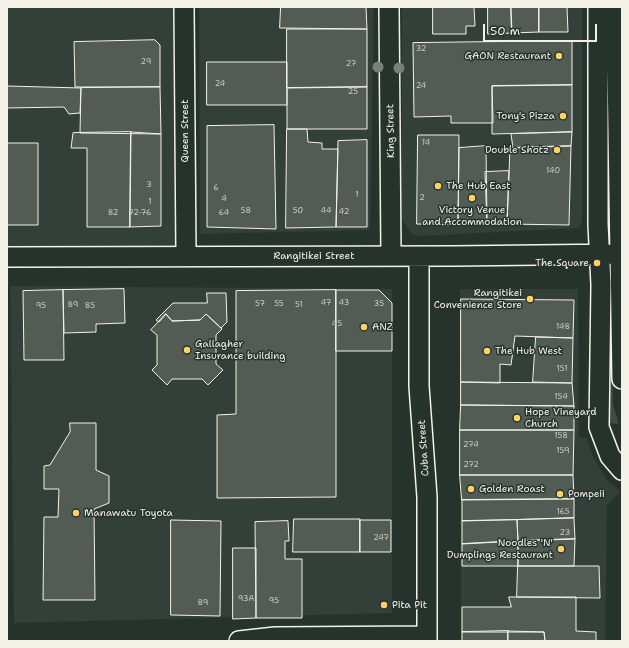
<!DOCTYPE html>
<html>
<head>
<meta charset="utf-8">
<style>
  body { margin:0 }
  #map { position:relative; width:629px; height:648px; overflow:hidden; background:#26332d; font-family:"Shantell Sans",sans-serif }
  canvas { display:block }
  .frame { position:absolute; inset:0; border:8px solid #f4f1e8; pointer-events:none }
  .scale { position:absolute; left:483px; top:24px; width:114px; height:18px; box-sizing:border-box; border:2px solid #f4f1e8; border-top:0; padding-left:5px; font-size:12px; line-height:14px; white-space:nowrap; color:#f4f1e8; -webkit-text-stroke:3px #26332d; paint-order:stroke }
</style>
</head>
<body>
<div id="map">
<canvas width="629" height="648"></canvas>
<div class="frame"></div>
<div class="scale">50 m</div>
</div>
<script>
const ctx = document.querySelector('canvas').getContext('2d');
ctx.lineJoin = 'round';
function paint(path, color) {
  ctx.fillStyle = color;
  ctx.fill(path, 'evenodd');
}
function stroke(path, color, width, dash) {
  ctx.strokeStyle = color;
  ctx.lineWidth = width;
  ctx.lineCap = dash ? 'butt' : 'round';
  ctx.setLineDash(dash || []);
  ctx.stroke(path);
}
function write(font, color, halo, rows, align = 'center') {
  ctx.font = font + ' "Shantell Sans",sans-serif';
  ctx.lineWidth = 3;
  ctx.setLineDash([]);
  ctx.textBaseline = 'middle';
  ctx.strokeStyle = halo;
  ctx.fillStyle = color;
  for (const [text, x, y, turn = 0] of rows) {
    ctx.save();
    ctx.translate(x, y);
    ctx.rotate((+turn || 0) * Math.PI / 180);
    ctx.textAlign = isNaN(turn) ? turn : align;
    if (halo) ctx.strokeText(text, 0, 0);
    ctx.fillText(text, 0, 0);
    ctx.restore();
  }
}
const built = new Path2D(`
  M7,7h166l2,241 -168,2z
  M199,7h175l-4,223 -170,4z
  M402,7h180v215l-3,6 -159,8 -8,-2 -4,-5 -6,-10z
  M10,286l382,3v324l-378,10z
  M460,289h118l1,148 8,1 6,19 15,24 12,10 -13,15 -2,135h-144z`);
const green = new Path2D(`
  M605,45l3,1 2,173 -3,3z
  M610,289l3,116 6,19 -10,-1z`);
const building = new Path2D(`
  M281,7h85l1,22 -87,-1z
  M433,7h41l1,19h-9v8h-33z
  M488,7h23l1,26 -24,1z
  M511,7h28v25l-27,1z
  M539,7h28l1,25h-29z
  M287,29h80v58l-80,1z
  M155,40l5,5v42h-85l-1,-45z
  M572,41v44l-80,1 1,37h-42v-7l-37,1 -1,-74z
  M207,62h80v43h-80z
  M572,85v47l-80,2v-48z
  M7,86l74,2 -1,25 -11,1 -5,-7 -57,1z
  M160,87l1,47 -81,-1 1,-45z
  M367,87v42h-80v-41z
  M274,125l2,104 -69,-2v-101z
  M287,129h20l1,13 14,1v6h16l-2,78 -50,1z
  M131,132l-1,95h-43v-79h-16l2,-15z
  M131,132l30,2v92l-31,1z
  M572,132l-1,14 -58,2 -2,-14z
  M418,135h41l-1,90 -41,-1z
  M367,140v87h-31l2,-86z
  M7,143h31v82h-31z
  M486,146l1,78 -29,1 1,-77z
  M571,146l-2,79 -62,-1 3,-76z
  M509,171l-2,53h-20l-2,-52z
  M124,289l1,34 -29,1v8l-32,1 -1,-43z
  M63,290l1,70h-40l-1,-69z
  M336,290h43l13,13v48h-56z
  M336,290v207l-119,1v-83l19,-1v-123z
  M207,293h19l1,29 -6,6 -15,-14 -6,6 -28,1 -6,-7 -7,8 -3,-2 17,-17h34z
  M461,299l113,1 -1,38 -58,-2 -4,29 -11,-1v19l-39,-1z
  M166,314l6,7 28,-1 6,-6 16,15 -6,6v29l7,6 -15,15 -6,-6h-30l-5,6 -15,-15 5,-5v-30l-6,-5z
  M536,337l37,1 -1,45 -39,-1z
  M461,382l111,1 2,23 -113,-1z
  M461,405l113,1v24h-114z
  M70,423h26v47l13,6v27l-15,6 1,91h-52l1,-83h14l1,-28h-15v-23l6,-1 20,-33z
  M460,430h114l-1,45h-113z
  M460,475h113l1,24 -112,1z
  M574,499v19l-112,3v-21z
  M574,518l1,21 -57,2 -1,-21z
  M294,519h66v33h-67z
  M171,520l50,1 -1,95 -49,-1z
  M360,520h31v32h-31z
  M517,520l1,21 -56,3v-23z
  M288,521l1,20h-4v18h17v59h-46l-1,-96z
  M575,539l-1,27h-56v-25z
  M518,541v25h-56v-22z
  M233,548h23v70l-23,1z
  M518,566h81l1,32 -83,-1z
  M509,597h67v34l20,1v9h-51l-1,-9h-82v-25h49z
  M508,631l36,1 1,9h-37z
  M508,631v10h-46v-9z`);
const minor = new Path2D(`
  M184,7l2,248
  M389,7l2,249
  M598,7v217l3,61 -2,142 11,29 12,14
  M616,7l6,372
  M419,256v130l8,111v144
  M7,257l447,-1 166,-2
  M239,641l36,-4 152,-1`);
const trees = [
  [378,67],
  [399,68]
];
const markers = [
  [559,56,4,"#ffd166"],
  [563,116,4,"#ffd166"],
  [557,150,4,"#ffd166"],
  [438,186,4,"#ffd166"],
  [472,198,4,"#ffd166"],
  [597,263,4,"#ffd166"],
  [530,299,4,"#ffd166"],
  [364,327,4,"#ffd166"],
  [187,350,4,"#ffd166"],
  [487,351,4,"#ffd166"],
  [517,418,4,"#ffd166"],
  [471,489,4,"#ffd166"],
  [560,494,4,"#ffd166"],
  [76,513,4,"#ffd166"],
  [561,549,4,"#ffd166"],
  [384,605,4,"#ffd166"]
];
const numberNames = [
  ["32",421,49],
  ["29",146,62],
  ["27",351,64],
  ["24",220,84],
  ["24",421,86],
  ["25",353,92],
  ["14",426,143],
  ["140",553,171],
  ["3",149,185],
  ["6",216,188],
  ["1",357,195],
  ["2",422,198],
  ["4",224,199],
  ["1",150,202],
  ["58",246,211],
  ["50",298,211],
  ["44",326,211],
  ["42",344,212],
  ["82",113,213],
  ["72-76",140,213],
  ["64",224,213],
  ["47",326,303],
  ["43",344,303],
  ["57",260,304],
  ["55",279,304],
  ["35",379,304],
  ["89",73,305],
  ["51",299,305],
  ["95",41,306],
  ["85",90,306],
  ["45",337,324],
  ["148",563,327],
  ["151",562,369],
  ["154",561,397],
  ["158",561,436],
  ["274",471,445],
  ["159",563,451],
  ["272",471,465],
  ["165",563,512],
  ["23",565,533],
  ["247",381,538],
  ["93A",246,599],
  ["95",274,601],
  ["89",203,603]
];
const poiNames = [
  ["GAON Restaurant",551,56,"right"],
  ["Tony's Pizza",555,116,"right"],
  ["Double Shotz",549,150,"right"],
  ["The Hub East",446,186],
  ["Victory Venue",472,210,"center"],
  ["and Accommodation",472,222,"center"],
  ["The Square",589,263,"right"],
  ["Rangitikei",522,293,"right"],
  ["Convenience Store",522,305,"right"],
  ["ANZ",372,327],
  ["Gallagher",195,344],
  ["Insurance building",195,356],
  ["The Hub West",495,351],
  ["Hope Vineyard",525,412],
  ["Church",525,424],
  ["Golden Roast",479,489],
  ["Pompeii",568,494],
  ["Manawatu Toyota",84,513],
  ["Noodles 'N'",553,543,"right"],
  ["Dumplings Restaurant",553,555,"right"],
  ["Pita Pit",392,605]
];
const streetNames = [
  ["Queen Street",185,131,-90],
  ["King Street",391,131,-91],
  ["Rangitikei Street",314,256],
  ["Cuba Street",424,448,-94]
];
paint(built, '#333f39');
paint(green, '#414b45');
paint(building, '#525c55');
stroke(building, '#f4f1e8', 1);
stroke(minor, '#f4f1e8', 22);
stroke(minor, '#26332d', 19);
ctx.fillStyle = '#7a8079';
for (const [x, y] of trees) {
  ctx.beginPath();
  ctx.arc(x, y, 5.5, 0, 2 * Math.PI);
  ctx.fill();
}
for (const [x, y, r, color] of markers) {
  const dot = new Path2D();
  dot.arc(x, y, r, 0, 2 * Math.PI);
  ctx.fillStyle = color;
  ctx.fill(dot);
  stroke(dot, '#26332d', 1.5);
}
write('8px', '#ccccc3', null, numberNames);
write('10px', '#f4f1e8', '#26332d', poiNames, 'left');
write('10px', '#f4f1e8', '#26332d', streetNames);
</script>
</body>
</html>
